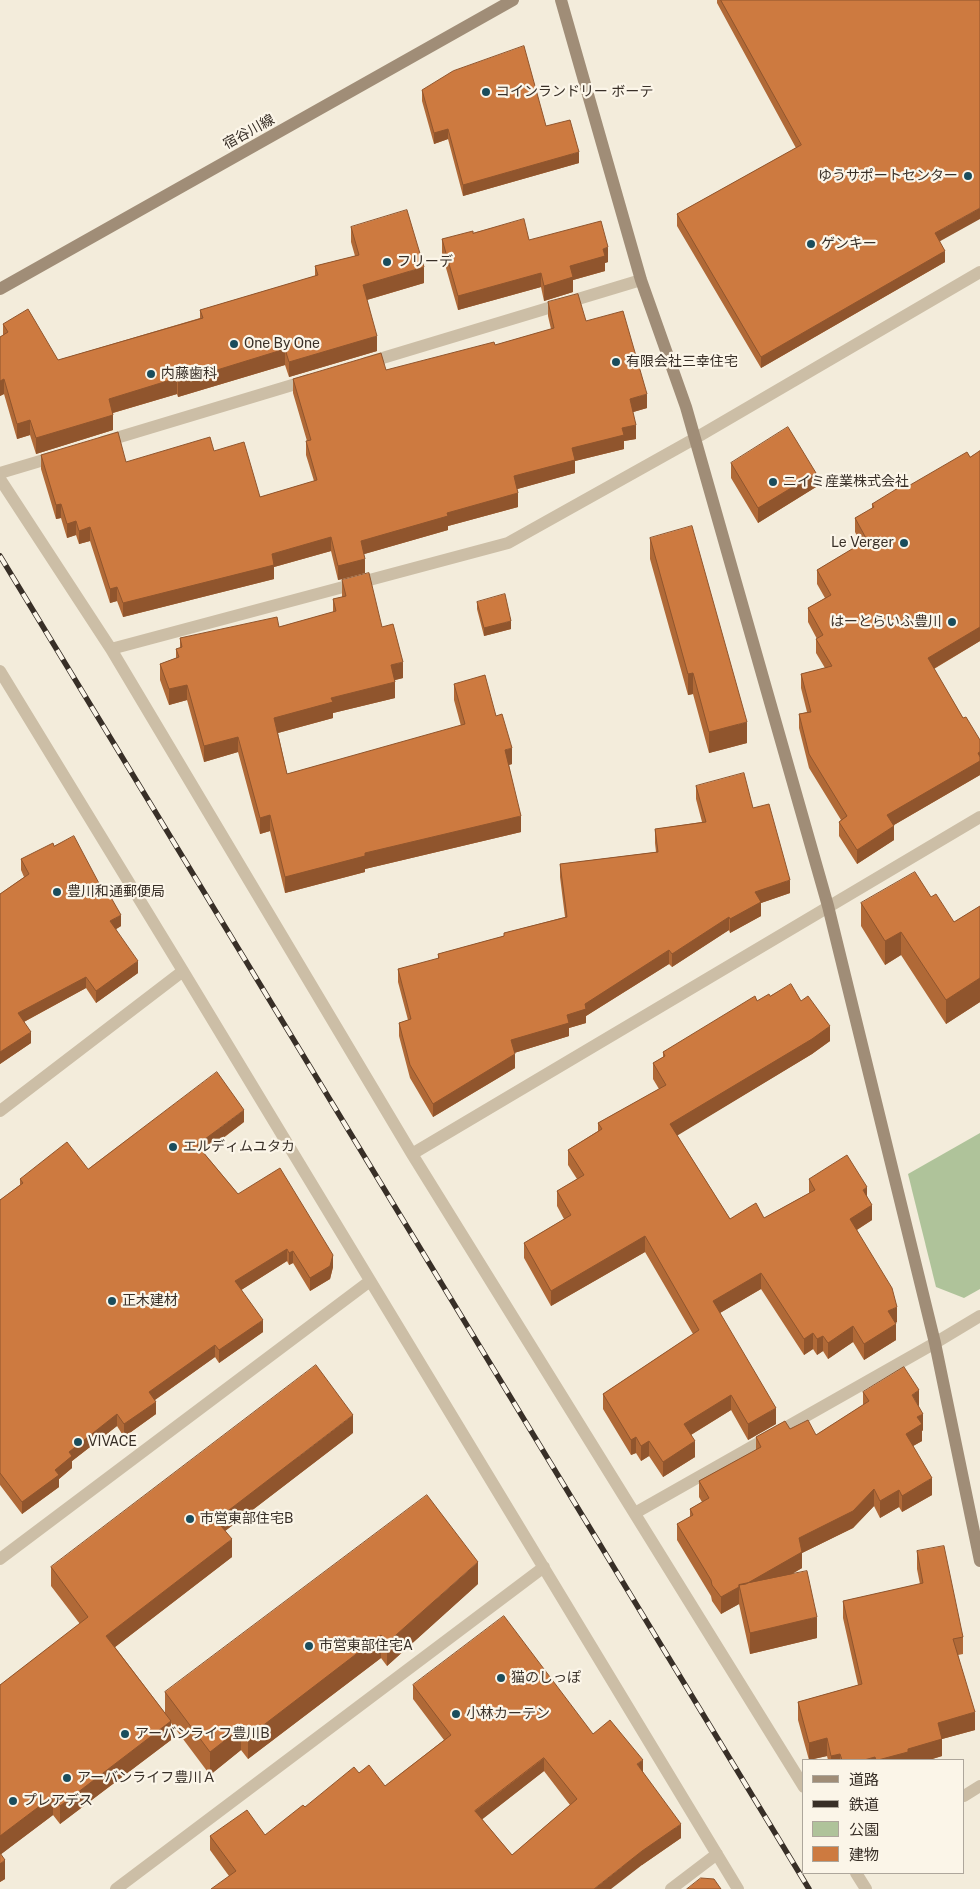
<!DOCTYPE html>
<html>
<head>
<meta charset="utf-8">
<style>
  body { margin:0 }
  #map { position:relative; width:980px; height:1889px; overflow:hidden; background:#f3ecdb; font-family:"Public Sans","Noto Sans JP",sans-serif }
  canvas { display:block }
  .legend { position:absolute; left:802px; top:1759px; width:162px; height:115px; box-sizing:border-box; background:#fbf5e8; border:1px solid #ada69b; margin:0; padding:6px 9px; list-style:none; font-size:15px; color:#382f27 }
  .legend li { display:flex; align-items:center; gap:10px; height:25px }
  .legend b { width:25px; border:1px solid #ada69b }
</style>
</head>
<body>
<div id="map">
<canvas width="980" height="1889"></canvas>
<ul class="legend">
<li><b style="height:6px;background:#a08d77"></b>道路</li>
<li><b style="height:6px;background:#382f27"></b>鉄道</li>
<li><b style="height:14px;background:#afc39a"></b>公園</li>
<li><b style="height:14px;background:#cd7a40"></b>建物</li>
</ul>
</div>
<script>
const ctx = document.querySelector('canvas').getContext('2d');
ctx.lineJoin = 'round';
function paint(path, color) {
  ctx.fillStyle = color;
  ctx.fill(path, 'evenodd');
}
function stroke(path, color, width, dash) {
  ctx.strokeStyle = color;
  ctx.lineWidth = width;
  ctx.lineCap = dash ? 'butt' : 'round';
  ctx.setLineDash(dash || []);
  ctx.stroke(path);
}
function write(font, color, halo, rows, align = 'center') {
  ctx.font = font + ' "Public Sans","Noto Sans JP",sans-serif';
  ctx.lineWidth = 4.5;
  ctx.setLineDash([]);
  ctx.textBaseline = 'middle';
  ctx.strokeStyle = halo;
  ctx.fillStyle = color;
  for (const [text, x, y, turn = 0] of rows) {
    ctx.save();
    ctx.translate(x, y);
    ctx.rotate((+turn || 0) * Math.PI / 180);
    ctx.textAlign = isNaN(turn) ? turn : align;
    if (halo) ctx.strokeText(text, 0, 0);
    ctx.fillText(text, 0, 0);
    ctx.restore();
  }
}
const green = new Path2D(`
  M980,1133v156l-16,9 -28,-11 -28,-113z`);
const street = new Path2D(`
  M366,363l275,-83
  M103,442l206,-62
  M0,473l57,-17
  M0,479l111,170 301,505 392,633
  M111,649l397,-106 186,-104 286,-167
  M0,671l183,300 555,918
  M0,1111l183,-140
  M412,1154l568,-337
  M635,1513l300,-170 45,-27
  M0,1559l370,-278
  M964,1796l16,-10
  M856,1873l10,16
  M116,1889l428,-322
  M671,1889l46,-35`);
const secondary = new Path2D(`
  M561,0l80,280 45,127 142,499 107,437 45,218
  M0,289l513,-289`);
const rail = new Path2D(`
  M0,556l809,1333`);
const wall = new Path2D(`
  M717,0h263l-40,242 5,20 -184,106 -84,-142v-12l119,-66 -79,-145z
  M422,90l124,36 33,37 -116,33 -15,-57 -14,5 -12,-43z
  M351,227l73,56 -57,17 10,51 -88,26 -4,-12 -107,32 -1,-3 -64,19v17l-77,24 -6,-19 -13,4 -13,-45 -4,2v-59l3,-2v-11l55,36 142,-42v-8l115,-34v-10l40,-10 -4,-14z
  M473,233l56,7 79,22 -3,1v8l-32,9v12l-29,9 -3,-14 -83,23 -16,-56v-15z
  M548,302l38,19 61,87 -14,4 3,27 -12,2v8l-49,12v12l-58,16 1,18 -70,19v4l-84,24 1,19 -27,7 -7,-29 -57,16v12l-151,38 -6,-16 -7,2 -20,-62 -11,3 -3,-9 -9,3 -6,-20 -5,1 -15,-50v-14l85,7 88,-11 46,46 54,-16 -8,-26v-14h1l-14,-48v-14l93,-9 109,-25 56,-16 -3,-13z
  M980,451v190l-46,28 29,49 17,22v35l-86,50v15l-37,24 -18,-28v-14l2,-2 -32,-52 -10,-40v-14l8,-2 -6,-24v-14l24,-6 -9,-15v-14h1l-9,-17v-14l17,-10 -8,-14v-14l44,-26 -6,-12v-14l17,-9v-5l98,-47z
  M731,463l85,24 -58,36 -27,-45z
  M650,538l97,205 -38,10 -16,-59 -5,1 -38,-136z
  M342,580l40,47 21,51 -8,2v18l-62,15v5l-55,15 9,41 174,-48 -7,-26v-16l42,32 16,48 -3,1 12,67 -156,37v3l-80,21 -15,-62 -10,3 -22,-82 -34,10 -17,-62 -18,5 -9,-25v-16l16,-6v-9l4,-1v-10l99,-11 54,-15v-13l9,-2z
  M477,602l34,27 -27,7 -7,-27z
  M696,786l57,22 37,85 -29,10v13l-31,17 -1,-3 -57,37 -3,-3 -83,52v7l-17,5v8l-55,17 1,15 -82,49 -23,-39 -11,-42v-13l9,-3 -10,-38v-13l40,-10v-5l66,-18v-3l61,-16 -5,-40v-13l96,-12 -1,-9v-14l47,-7 -6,-23z
  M54,846l67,80 -5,3 22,44 -42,30 -10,-15 -62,34 7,21 -31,21v-170l24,-17 -3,-7v-11z
  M931,897l23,25 26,-16v96l-34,22 -45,-69 -16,10 -24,-39v-23z
  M770,996l31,5 29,40 -18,13 -135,81 53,84 34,-1 45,-25v-14l58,17 5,24 -15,10 40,92 -2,1 1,17 -32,20 -11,-18 -25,17 -5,-8 -6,4 -4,-6 -9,6 -43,-66 -41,24 56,111 -28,16 -17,-30 -40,25 4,22 -32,20 -14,-21 -8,5 -5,-8 -5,2 -28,-46v-15l90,-60 -48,-82 -94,54 -27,-48v-15l40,-24 -7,-13v-15l20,-12 -9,-14v-15l30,-19v-8l61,-34 -6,-10v-16l10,-6v-5l94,-51z
  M244,1122l-40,31 34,41 95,73 -3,12 -20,12 -17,-28 -4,2 -2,-4 -46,29 22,42 -44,31 -4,-6 -60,43 1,14 -32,23 -7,-11 -45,35v7l-13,11v8l-37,27 -22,-29v-285l20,-15v-6l68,-10z
  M863,1392l56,15 4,23 -1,1v10l-9,5 19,49 -30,17 -3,-5 -19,11 -6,-12 -21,22 -51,25v15l-10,6 25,64 -67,16 -11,-50 -18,10 -9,-13 -1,-5 -34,-56v-16l13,-7v-8l12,-7 -3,-5v-16l57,-31v-13l34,-8 26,6 47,-30z
  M353,1433l-128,98 7,26 -117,90 50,66v-21l313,-108 -91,82 -6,-8 -133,101 -7,-9 -31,25 -39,-52v17l-111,84 -7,-9 -52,39 4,25 -5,3v-197l80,-61 -29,-38v-19z
  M917,1551l46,86v17l-5,1 17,75 -33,9v17l-13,4h-101l-1,-4 -18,4 -11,-40v-18l60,-17 -15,-67v-17l77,-17 -3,-15z
  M413,1685l180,49 50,38 38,66 -39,27 -413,11 -19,-26v-14l55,-1 40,-28 54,-34 26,13 59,-46 -31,-41zM544,1771l26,34 -58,50 -30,-36z`);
const shadedWall = new Path2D(`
  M448,129v10l-14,5v-11z
  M579,152v11l-116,33v-11z
  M980,208v11l-45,25v-11z
  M608,247v15l-3,1v8l-32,9v12l-29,9v-15l26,-20 33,-17z
  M945,251v11l-184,106v-11z
  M424,267v16l-61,18v-16z
  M541,273v14l-83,23v-14z
  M377,336v15l-88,26v-15z
  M285,349v16l-107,32v-15z
  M177,378v16l-68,20v-15z
  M4,379v15l-4,2v-15z
  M647,394v14l-17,5v-14z
  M113,415v15l-77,24v-16z
  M30,420v15l-13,4v-15z
  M636,425v14l-12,2v8l-49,12v12l-61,17v-14l58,-28 50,-20z
  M816,473v14l-58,36v-15z
  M518,493v14l-70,19v4l-87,25v-14l86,-28z
  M61,504v14l-5,1v-14z
  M76,521v14l-9,3v-14z
  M90,527v14l-11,3v-13z
  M331,537v14l-57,16v12l-151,38v-14l149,-49z
  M365,559v14l-27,7v-14z
  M117,587v14l-7,2v-14z
  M511,621v8l-27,7v-8z
  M980,627v14l-52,31v-14z
  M403,662v16l-12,3v-16z
  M693,673v21l-5,1v-21z
  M395,682v16l-62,15v5l-59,16v-16l57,-20z
  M187,685v15l-18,5v-16z
  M747,722v21l-38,10v-21z
  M238,737v15l-34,10v-16z
  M512,748v16l-7,2v-16z
  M980,752v23l-93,54v-14z
  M270,815v16l-10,3v-16z
  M521,816v16l-156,37v3l-80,21v-16l80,-24z
  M894,826v14l-37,24v-14z
  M790,880v13l-29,10v13l-31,17v-14l25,-27z
  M121,915v11l-11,7v-12z
  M729,917v13l-57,37v-13z
  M901,932v23l-16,10v-24z
  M669,950v14l-83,52v7l-17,5v8l-58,18v-14l56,-25z
  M138,961v12l-42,30v-12z
  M86,977v11l-68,37v-12z
  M980,978v24l-34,22v-24z
  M830,1026v15l-18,13 -142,86v-16z
  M31,1032v11l-31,21v-12z
  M515,1054v14l-82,49v-13z
  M244,1110v12l-47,35v-12z
  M867,1187v16l-4,-13z
  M872,1205v15l-22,14v-15z
  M645,1236v16l-94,54v-15z
  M287,1249v12l-52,33v-13z
  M293,1251v12l-4,2v-12z
  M333,1255v12l-3,12 -20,12v-13z
  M761,1273v16l-48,28v-16z
  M897,1307v15l-9,5v-16z
  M263,1320v12l-44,31v-13z
  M896,1324v16l-32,20v-16z
  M853,1326v16l-25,17v-16z
  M813,1333v16l-9,6v-16z
  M823,1336v15l-6,4v-16z
  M215,1345v12l-66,47v-12z
  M919,1390v17l-7,-12z
  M731,1395v15l-47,29v-15z
  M156,1402v12l-32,23v-13z
  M776,1408v16l-28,16v-16z
  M117,1414v12l-45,35v7l-13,11v8l-37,27v-12l33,-32 14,-18z
  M923,1414v16l-1,1v10l-16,9v-16l11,-17z
  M353,1415v18l-137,105v-18z
  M636,1437v16l-5,2v-15z
  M649,1441v15l-8,5v-15z
  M695,1441v16l-32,20v-15z
  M932,1478v17l-30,17v-16z
  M874,1489v17l-21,22 -51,25v15l-59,34 -4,-15 60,-49z
  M899,1490v17l-19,11v-17z
  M232,1539v18l-126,97v-18z
  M478,1562v22l-91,82v-23z
  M739,1587v17l-18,10v-17z
  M817,1617v21l-67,16v-21z
  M381,1635v23l-133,101v-22z
  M975,1712v18l-33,9v17l-13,4h-51l30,-11 30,-26z
  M171,1721v19l-111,84v-18z
  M241,1728v22l-31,25v-23z
  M827,1738v18l-18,4v-17z
  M840,1754v6h-9v-4z
  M875,1757v3h-11z
  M544,1758v13l-69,54v-14z
  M643,1760v14l-6,-10z
  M53,1796v19l-53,40v-19z
  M681,1824v14l-39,27 -31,24h-17l48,-38z
  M5,1860v19l-5,3v-18z`);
const building = new Path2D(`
  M721,0h259v208l-45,25 10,18 -184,106 -84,-143 124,-69z
  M524,46l22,80 24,-6 9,32 -116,33 -15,-56 -14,4 -12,-43 31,-19z
  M407,210l17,57 -61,18 14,51 -88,26 -4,-13 -107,33 -1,-4 -68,21 4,16 -77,23 -6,-18 -13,4 -13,-45 -4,2v-44l8,-5 -5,-8 25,-15 30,51 145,-42 -3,-8 118,-35 -3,-9 44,-11 -8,-28z
  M524,219l5,21 72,-19 7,26 -5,2 2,7 -35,10 3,11 -29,9 -3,-13 -83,23 -16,-57 31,-8v2z
  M578,294l8,27 37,-10 24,83 -17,5 6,26 -14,3 2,7 -52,13 3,12 -61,16 4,17 -71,20 1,3 -87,25 4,18 -27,7 -7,-29 -59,17 2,11 -151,38 -6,-16 -7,2 -20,-62 -11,4 -3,-10 -9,3 -6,-20 -5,1 -15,-50 77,-23 8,30 84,-25 4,14 30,-9 16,55 57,-17 -11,-39 5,-1 -18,-61 88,-26 5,17 108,-28 1,3 59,-17 -6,-26z
  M788,427l28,46 -58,35 -27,-45z
  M980,451v176l-52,31 35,60 3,-1 14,23v12l-2,1 2,4v4l-93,54 7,11 -37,24 -18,-28 8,-6 -38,-62 -10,-40 12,-2 -10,-38 31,-8 -16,-27 7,-4 -15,-27 23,-13 -14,-25 50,-30 -12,-22 19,-11 -2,-3 31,-19 2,3 62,-36 3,5z
  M692,526l55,196 -38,10 -16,-59 -5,1 -38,-136z
  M369,573l13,54 11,-3 10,38 -12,3 4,17 -64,16 2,4 -59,16 13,56 178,-50 -11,-40 31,-9 11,41 6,-2 10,34 -7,2 16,66 -156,37v3l-80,21 -15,-62 -10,3 -22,-81 -34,9 -17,-61 -18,4 -9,-25 19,-7 -3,-8 6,-2 -2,-9 97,-21 2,10 57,-16 -3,-12 13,-3 -4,-16z
  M505,594l6,27 -27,7 -7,-26z
  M744,773l9,35 16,-4 21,76 -35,12 6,10 -31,17 -1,-2 -57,37 -3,-4 -84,54 1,5 -19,6 2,8 -58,17 4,14 -82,50 -23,-39 -11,-42 12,-4 -13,-50 41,-11 -1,-4 66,-18v-3l63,-16 -7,-53 98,-12 -3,-23 51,-7 -10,-36z
  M74,836l28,53 3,-2 16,28 -11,6 28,40 -42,30 -10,-14 -68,36 13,19 -31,20v-158l29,-20 -8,-15 32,-16 1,3z
  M915,872l16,25 5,-3 18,28 26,-16v72l-34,22 -45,-68 -16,9 -24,-38z
  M791,984l10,17 7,-5 22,30 -18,13 -142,85 60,95 26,-16 8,15 51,-28 -6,-11 38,-24 20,32 -4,3 9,15 -22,14 42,69 5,19 -9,4 8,13 -32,20 -11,-18 -25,17 -5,-7 -6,3 -4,-6 -9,6 -43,-66 -48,28 63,107 -28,16 -17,-29 -47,29 11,17 -32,21 -14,-21 -8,5 -5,-9 -5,3 -28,-46 96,-64 -54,-94 -94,55 -27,-48 47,-28 -14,-24 27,-16 -16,-25 34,-21 -4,-6 68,-38 -13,-22 12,-7 -2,-4 92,-56 2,5 12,-7 1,2z
  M217,1072l27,38 -47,35 41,49 42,-26 53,87 -3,11 -20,12 -17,-27 -4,2 -2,-4 -52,32 28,39 -44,30 -4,-5 -66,47 7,10 -32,22 -7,-10 -48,38 3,4 -17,14 4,5 -37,27 -22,-29v-273l23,-17 -3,-4 47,-37 21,27z
  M316,1365l37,50 -137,105 16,19 -126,97 65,85 -111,85 -7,-10 -53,40v-151l88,-68 -37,-50z
  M904,1367l15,23 -7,5 11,19 -6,3 5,7 -16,10 26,44 -30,18 -3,-6 -19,11 -6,-12 -21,22 -54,27 3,14 -56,32 -7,1v2l-18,10 -9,-12 -1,-5 -34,-56 16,-9 -3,-6 19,-11 -10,-17 62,-34 -5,-10 29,-16 5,8 18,-9 8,15 53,-34 -6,-9z
  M427,1495l51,67 -91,81 -6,-8 -133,102 -7,-9 -31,24 -45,-60z
  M944,1546l19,91 -10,2 22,73 -37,11 4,16 -34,10v3l-30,8h-2l-1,-3 -11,3h-22l-2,-6 -9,2 -4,-18 -18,5 -11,-41 64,-18 -19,-83 80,-18 -6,-32z
  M807,1571l10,46 -67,16 -11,-48z
  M504,1616l89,118 17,-14 33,40 -6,4 44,60 -39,27 -48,38h-383l25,-18 -26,-35 37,-26 18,25 38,-30 2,2 49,-40 5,6 10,-8 16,21 66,-51 -38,-50zM544,1758l33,41 -65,56 -37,-44z
  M0,1853l5,7 -5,4z
  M701,1878l13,1 7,10h-34z`);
const markers = [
  [486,92,5,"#1a4d5c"],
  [968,176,5,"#1a4d5c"],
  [811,244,5,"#1a4d5c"],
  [387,262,5,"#1a4d5c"],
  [234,344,5,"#1a4d5c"],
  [616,362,5,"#1a4d5c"],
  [151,374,5,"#1a4d5c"],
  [773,482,5,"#1a4d5c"],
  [904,543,5,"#1a4d5c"],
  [952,622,5,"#1a4d5c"],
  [57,892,5,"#1a4d5c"],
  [173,1147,5,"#1a4d5c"],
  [112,1301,5,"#1a4d5c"],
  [78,1442,5,"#1a4d5c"],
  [190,1519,5,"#1a4d5c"],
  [309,1646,5,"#1a4d5c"],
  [501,1678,5,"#1a4d5c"],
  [456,1714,5,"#1a4d5c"],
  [125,1734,5,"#1a4d5c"],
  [67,1778,5,"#1a4d5c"],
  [13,1801,5,"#1a4d5c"]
];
const poiNames = [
  ["コインランドリー ボーテ",496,92],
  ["ゆうサポートセンター",958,176,"right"],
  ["ゲンキー",821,244],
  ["フリーデ",397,262],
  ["One By One",244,344],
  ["有限会社三幸住宅",626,362],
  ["内藤歯科",161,374],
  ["ニイミ産業株式会社",783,482],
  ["Le Verger",894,543,"right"],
  ["はーとらいふ豊川",942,622,"right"],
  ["豊川和通郵便局",67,892],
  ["エルディムユタカ",183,1147],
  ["正木建材",122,1301],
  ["VIVACE",88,1442],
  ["市営東部住宅B",200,1519],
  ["市営東部住宅A",319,1646],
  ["猫のしっぽ",511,1678],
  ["小林カーテン",466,1714],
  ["アーバンライフ豊川B",135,1734],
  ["アーバンライフ豊川Ａ",77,1778],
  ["プレアデス",23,1801]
];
const streetNames = [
  ["宿谷川線",249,132,-29]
];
paint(green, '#afc39a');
stroke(street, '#ccbea6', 12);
stroke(secondary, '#a08d77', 12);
stroke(rail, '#382f27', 5.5);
stroke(rail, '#fbf5e8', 4, [11]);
paint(wall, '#b06937');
paint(shadedWall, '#90552d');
paint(building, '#cd7a40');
stroke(building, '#90552d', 1);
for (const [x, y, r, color] of markers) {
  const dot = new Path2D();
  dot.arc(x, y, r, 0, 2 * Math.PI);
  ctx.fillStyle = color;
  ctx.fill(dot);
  stroke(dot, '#fbf5e8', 2);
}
write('14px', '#382f27', '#fbf5e8', poiNames, 'left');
write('14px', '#382f27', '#fbf5e8', streetNames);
</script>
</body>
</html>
